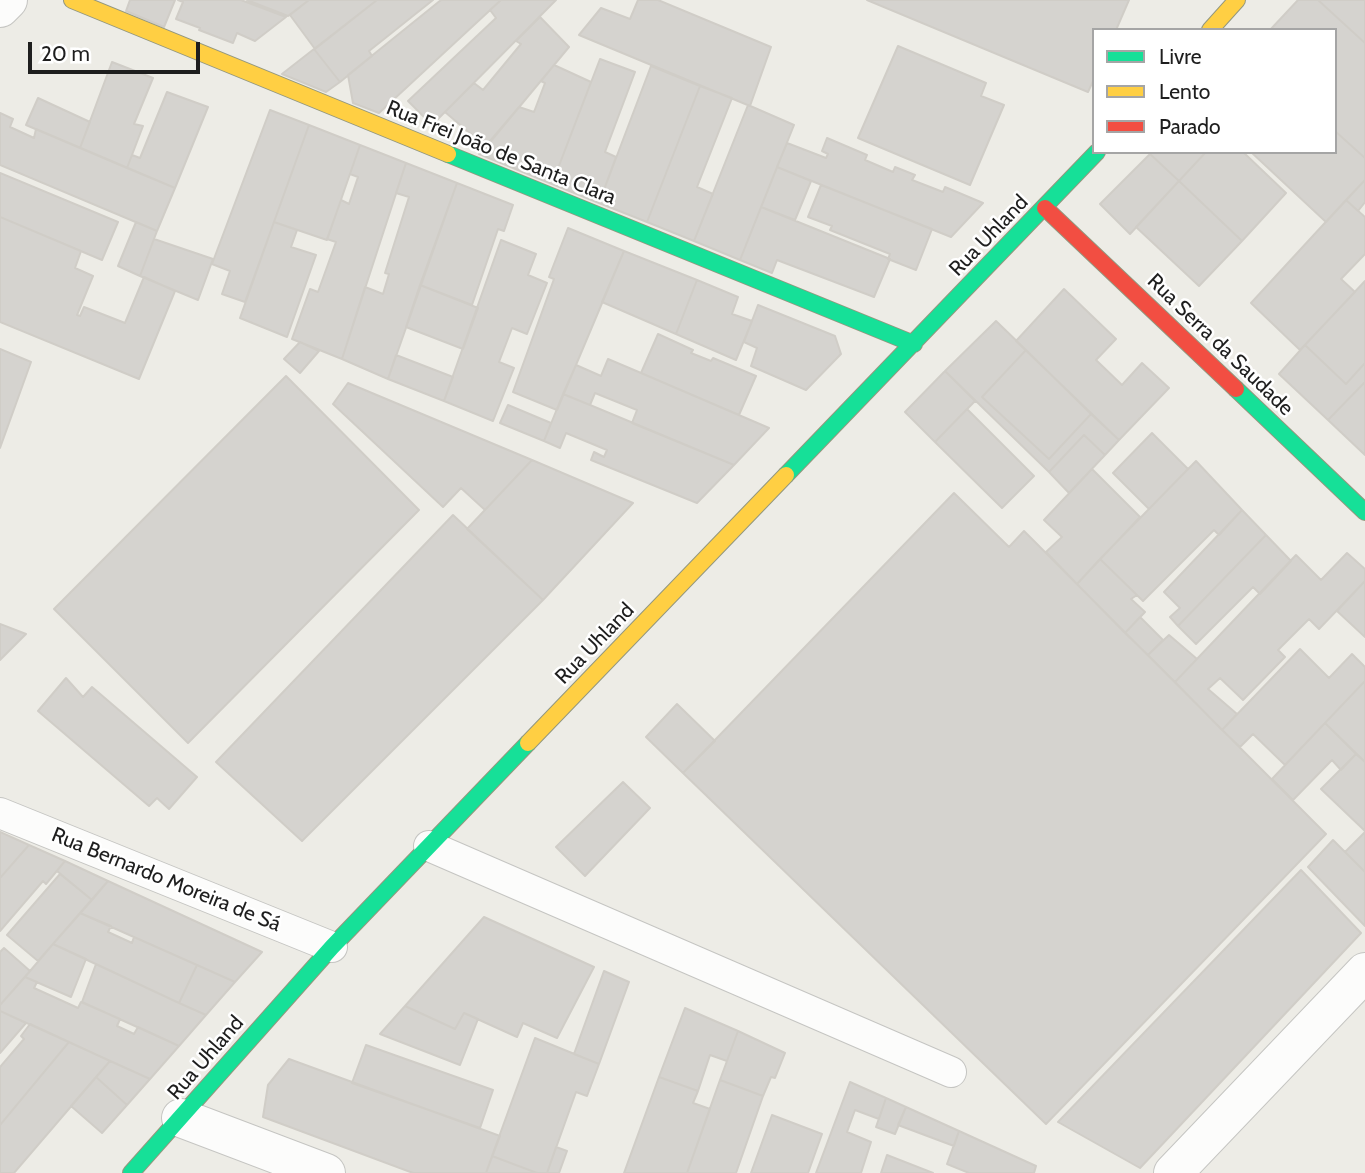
<!DOCTYPE html>
<html>
<head>
<meta charset="utf-8">
<style>
  body { margin:0 }
  #map { position:relative; width:1365px; height:1173px; overflow:hidden; background:#edece6; font-family:Cabin,sans-serif }
  canvas { display:block }
  .legend { position:absolute; left:1092px; top:28px; width:245px; height:126px; box-sizing:border-box; background:#fff; border:2px solid #a5a5a5; margin:0; padding:9px 12px; list-style:none; font-size:21px; color:#1e1e1e }
  .legend li { display:flex; align-items:center; gap:14px; height:35px }
  .legend b { width:35px; border:2px solid #a5a5a5 }
  .scale { position:absolute; left:28px; top:42px; width:172px; height:32px; box-sizing:border-box; border:4px solid #1e1e1e; border-top:0; padding-left:9px; font-size:21px; line-height:24px; white-space:nowrap; color:#1e1e1e; -webkit-text-stroke:5px #fff; paint-order:stroke }
</style>
</head>
<body>
<div id="map">
<canvas width="1365" height="1173"></canvas>
<ul class="legend">
<li><b style="height:9px;background:#16e098"></b>Livre</li>
<li><b style="height:9px;background:#ffcf43"></b>Lento</li>
<li><b style="height:9px;background:#f24e42"></b>Parado</li>
</ul>
<div class="scale">20 m</div>
</div>
<script>
const ctx = document.querySelector('canvas').getContext('2d');
ctx.lineJoin = 'round';
function paint(path, color) {
  ctx.fillStyle = color;
  ctx.fill(path, 'evenodd');
}
function stroke(path, color, width, dash) {
  ctx.strokeStyle = color;
  ctx.lineWidth = width;
  ctx.lineCap = dash ? 'butt' : 'round';
  ctx.setLineDash(dash || []);
  ctx.stroke(path);
}
function write(font, color, halo, rows, align = 'center') {
  ctx.font = font + ' Cabin,sans-serif';
  ctx.lineWidth = 5;
  ctx.setLineDash([]);
  ctx.textBaseline = 'middle';
  ctx.strokeStyle = halo;
  ctx.fillStyle = color;
  for (const [text, x, y, turn = 0] of rows) {
    ctx.save();
    ctx.translate(x, y);
    ctx.rotate((+turn || 0) * Math.PI / 180);
    ctx.textAlign = isNaN(turn) ? turn : align;
    if (halo) ctx.strokeText(text, 0, 0);
    ctx.fillText(text, 0, 0);
    ctx.restore();
  }
}
const building = new Path2D(`
  M130,0h45l-11,27 -38,-16z
  M178,0h63l45,17 -31,24 -18,-8 -4,10 -34,-13 1,-2 -24,-9 7,-17z
  M247,0h62l-21,16z
  M309,0h68l-62,49 -25,-34z
  M377,0h56l-64,51 3,5 -32,26 -26,-33z
  M441,0h60l-122,113 -26,-10 -5,-28z
  M501,0h55l-124,125 -24,-24 88,-83 -6,-8z
  M638,0h20l113,47 -21,59 -171,-71 22,-27 29,11z
  M867,0h262l-13,30h-22v49l-6,13z
  M1298,0h20l47,43v115l-30,-27v-101h-65z
  M1318,0h47v43z
  M540,17l29,30 -83,100 -41,-35 29,-29 9,7 38,-46 -5,-3z
  M898,46l88,37 -5,13 23,9 -34,80 -112,-47z
  M314,49l26,33 -14,10 -44,-18z
  M600,59l35,13 -30,80 11,5 -17,46 -47,-19z
  M112,62l41,16 -19,46 9,2 -16,42 -47,-20z
  M554,65l37,17 -39,102 -73,-30 40,-47 15,5 11,-29 -4,-2z
  M651,66l49,20 -53,136 -48,-19z
  M700,86l32,12 -35,89 16,7 -19,47 -47,-19z
  M167,92l41,15 -33,81 -48,-20 5,-13 8,3z
  M38,98l52,24 -10,26 -54,-23z
  M748,105l46,20 -54,135 -46,-19z
  M270,110l39,15 -64,177 -23,-8 8,-23 -18,-7z
  M0,113l13,6 -3,8 24,11 2,-9 139,59 -18,43 -157,-66z
  M309,125l51,20 -33,95 -53,-18z
  M1335,131l30,27v22l-39,42 -75,-70h84z
  M827,138l40,17 -2,5 28,12 2,-5 20,8 -3,5 31,12 2,-5 38,16 -32,34 -174,-70 10,-24 39,15 2,-4 -6,-3z
  M360,145l46,18 -64,196 -50,-20 18,-50 8,3 18,-50 -9,-3 14,-39 8,4 9,-27 -8,-3z
  M1151,152h55l-27,29 -29,-27z
  M1206,152h37l43,41 -44,48 -63,-60z
  M1150,154l29,27 -49,53 -30,-30z
  M406,163l51,20 -69,196 -46,-20 23,-72 18,7 6,-20 -4,-1 24,-76 -13,-4z
  M777,167l34,14 -16,39 -34,-13z
  M0,173l118,49 -16,38 -102,-43z
  M1365,180v22l-7,9 -12,-11z
  M1179,181l63,60 -43,45 -63,-59z
  M457,183l56,22 -9,26 -6,-2 -26,76 -52,-20z
  M821,185l111,44 -16,41 -28,-11 2,-5 -60,-24 2,-4 -24,-9z
  M1346,200l19,17v37l-24,25 14,13 -55,58 -49,-47z
  M761,207l129,52 -16,38 -97,-37 -5,13 -32,-13z
  M0,217l81,34 -6,17 18,8 -16,39 3,1 4,-9 41,16 19,-46 31,14 -36,88 -139,-57z
  M136,222l21,9 -17,45 -22,-10z
  M274,222l23,8 -6,17 25,8 -29,82 -47,-19z
  M568,228l56,23 -67,159 -44,-18 41,-113 -5,-2z
  M154,239l59,20 -15,41 -58,-24z
  M501,240l35,14 -8,21 19,8 -20,51 -15,-6 -13,34 15,6 -21,53 -49,-20z
  M624,251l73,29 -21,54 -74,-32z
  M697,280l41,17 -6,17 20,7 -16,39 -60,-26z
  M1365,281v82l-19,21 -41,-39z
  M420,285l58,23 -15,41 -57,-22z
  M1064,289l52,50 -20,21 26,25 20,-22 27,25 -50,52 -103,-99z
  M758,305l77,31 6,18 -35,36 -55,-24 6,-18 -13,-6z
  M996,321l30,29 -44,47 67,62 42,-45 28,26 -14,15 -21,-20 -35,37 -104,-101z
  M658,334l35,16 -2,3 20,8 2,-3 43,18 -17,39 -98,-42z
  M300,342l19,9 -19,22 -16,-14z
  M1305,345l41,39 19,-21v19l-37,38 -49,-46z
  M0,349l31,13 -31,86z
  M1026,350l65,64 -42,45 -67,-62z
  M396,355l57,22 -9,24 -56,-22z
  M608,359l33,14 128,55 -35,37 -102,-42 5,-13 -42,-17 -5,12 -27,-11 13,-29 25,11z
  M945,371l30,30 -40,41 -30,-30z
  M286,376l133,134 -231,233 -134,-134z
  M1365,382v73l-37,-35z
  M348,383l184,77 -47,50 -24,-22 -18,19 -110,-103z
  M563,394l27,11 144,60 -37,38 -106,-43 3,-8 10,5 3,-7 -41,-17 -6,15 -16,-7z
  M508,405l43,18 -7,18 -44,-18z
  M967,409l67,67 -32,32 -67,-66z
  M1152,433l36,36 -39,40 -36,-36z
  M1084,435l21,20 -36,38 -20,-21z
  M532,460l101,43 -90,97 -76,-71z
  M1196,461l46,49 -23,25 -5,-5 -71,71 -43,-42z
  M1092,469l48,48 -63,67 -31,-32 16,-15 -18,-17z
  M954,493l55,54 15,-16 302,303 -280,290 -363,-351z
  M1242,510l24,25 -88,91 -8,-9 10,-9 -16,-16z
  M453,515l90,85 -241,241 -86,-79z
  M1266,535l25,26 -31,33 -7,-7 -57,57 -18,-18z
  M1347,553l18,16v12l-46,48 -10,-10 -31,31 7,7 -42,43 -23,-22 -12,11 29,25 -15,16 -47,-48 121,-127 25,25z
  M1100,559l37,36 -6,4 14,13 -20,21 -48,-49z
  M1365,581v56l-28,-26z
  M1140,617l23,23 -15,15 -23,-22z
  M0,624l26,10 -26,26z
  M1169,635l28,24 -22,23 -27,-27z
  M1300,649l29,29 23,-24 13,13v14l-80,84 -32,-31 -13,13 -18,-17z
  M66,678l17,19 9,-10 105,90 -28,32 -12,-11 -8,8 -111,-95z
  M1365,681v81l-40,-39z
  M677,704l38,37 -32,32 -37,-36z
  M1325,723l31,31 -15,16 -9,-10 -39,40 -21,-21z
  M1356,754l9,8v69l-44,-42z
  M623,782l27,26 -65,68 -29,-29z
  M0,832l29,13 -29,33z
  M1365,832v40l-20,-20z
  M1333,840l32,32v54l-57,-59z
  M29,845l36,16 -19,23 -3,-3 -43,50v-53z
  M65,861l43,20 -16,19 -35,-29z
  M1301,870l60,63 -221,235 -82,-46z
  M60,874l32,26 -54,61 -31,-26z
  M108,881l154,71 -27,30 -155,-69z
  M80,913l31,13 -3,6 24,11 2,-6 63,28 -18,38 -126,-59z
  M484,917l110,50 -37,71 -34,-15 -6,14 -53,-24 -9,16 -50,-23z
  M53,944l33,15 -15,38 -46,-20z
  M4,948l26,23 -30,34v-53z
  M96,964l83,39 27,12 -27,31 -97,-44z
  M197,965l38,17 -29,33 -27,-12z
  M604,971l25,11 -30,82 -25,-10z
  M25,977l12,5 -3,6 44,20 3,-6 39,17 -3,7 17,8 4,-7 41,19 -29,33 -150,-68v-6z
  M405,1006l50,23 9,-16 14,6 -18,46 -80,-31z
  M685,1008l53,23 -11,30 -17,-6 -12,36 -39,-14z
  M0,1011l26,12 -26,30z
  M30,1024l39,18 -69,83v-58l24,-28 -3,-3z
  M738,1031l47,22 -10,25 -4,-1 -8,19 -43,-16z
  M535,1038l64,26 -12,32 -11,-4 -29,81h-10l-45,-17z
  M69,1042l41,19 -96,112h-14v-48z
  M366,1045l127,45 -13,38 -128,-45z
  M289,1059l211,77 -14,37h-73l-150,-56 5,-32z
  M110,1061l40,18 -23,26 -31,-28z
  M96,1077l31,28 -25,28 -31,-27z
  M659,1077l39,14 -5,12 17,6 -23,64h-63z
  M720,1080l43,16 -27,77h-49z
  M850,1082l36,16 -7,21 -24,-9 -8,22 24,10 -10,31h-45z
  M886,1098l20,9 -11,27 -19,-7z
  M906,1107l53,24 -5,15 -56,-21z
  M772,1115l50,19 -14,39h-57z
  M959,1131l77,35 -2,7h-65l-22,-9z
  M556,1147l11,4 -8,22h-12z
  M887,1155l46,18h-52z
  M492,1156l45,17h-51z`);
const lane = new Path2D(`
  M0,813l332,134
  M429,846l522,226`);
const street = new Path2D(`
  M0,8l8,-8
  M181,1118l145,55
  M1173,1173l192,-201`);
const fast = new Path2D(`
  M448,154l466,190
  M1236,389l129,123
  M786,475l311,-323
  M131,1173l201,-226 196,-204`);
const slow = new Path2D(`
  M72,0l376,154
  M1210,30l27,-30
  M528,743l258,-268`);
const jam = new Path2D(`
  M1045,208l191,181`);
const streetNames = [
  ["Rua Frei João de Santa Clara",501,153,22],
  ["Rua Uhland",989,236,-46],
  ["Rua Serra da Saudade",1220,345,44],
  ["Rua Uhland",595,644,-46],
  ["Rua Bernardo Moreira de Sá",166,880,22],
  ["Rua Uhland",206,1058,-49]
];
paint(building, '#d5d3cf');
stroke(building, '#d0cdc7', 2);
stroke(lane, '#c5c5c2', 32);
stroke(street, '#c5c5c2', 40);
stroke(fast, '#93977e', 18);
stroke(slow, '#93977e', 18);
stroke(jam, '#93977e', 18);
stroke(lane, '#fcfcfb', 30);
stroke(street, '#fcfcfb', 38);
stroke(fast, '#16e098', 16);
stroke(slow, '#ffcf43', 16);
stroke(jam, '#f24e42', 16);
write('21px', '#1e1e1e', '#fff', streetNames);
</script>
</body>
</html>
